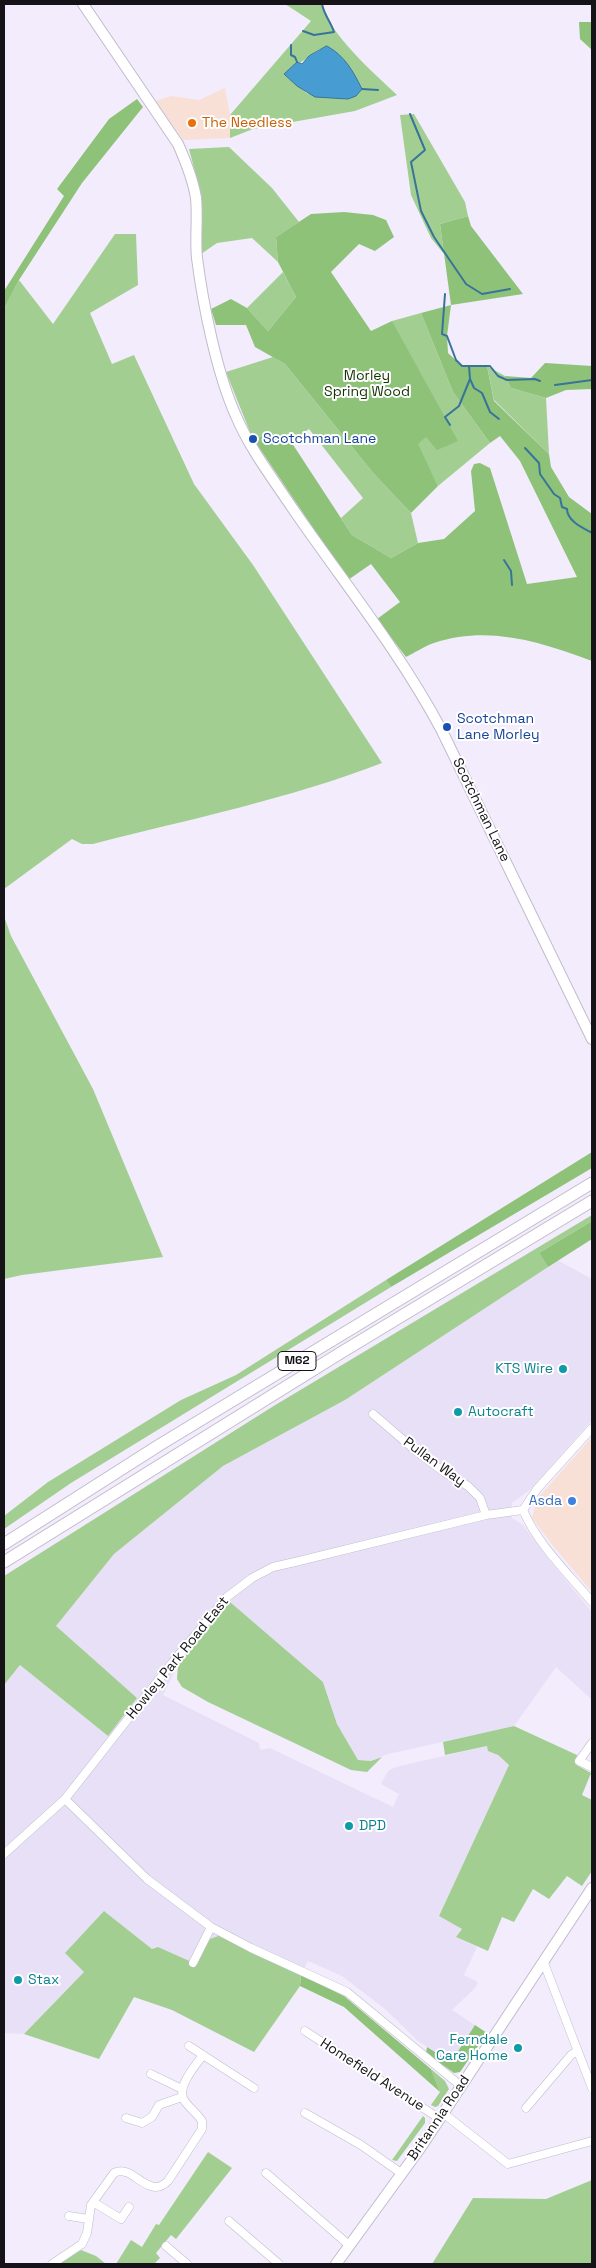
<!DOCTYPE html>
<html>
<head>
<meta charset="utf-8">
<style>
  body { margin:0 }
  #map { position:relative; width:596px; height:2268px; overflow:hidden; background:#f2ecfc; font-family:"Space Grotesk",sans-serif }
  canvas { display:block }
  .frame { position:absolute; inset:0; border:5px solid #151318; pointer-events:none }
</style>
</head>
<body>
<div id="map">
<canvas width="596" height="2268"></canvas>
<div class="frame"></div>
</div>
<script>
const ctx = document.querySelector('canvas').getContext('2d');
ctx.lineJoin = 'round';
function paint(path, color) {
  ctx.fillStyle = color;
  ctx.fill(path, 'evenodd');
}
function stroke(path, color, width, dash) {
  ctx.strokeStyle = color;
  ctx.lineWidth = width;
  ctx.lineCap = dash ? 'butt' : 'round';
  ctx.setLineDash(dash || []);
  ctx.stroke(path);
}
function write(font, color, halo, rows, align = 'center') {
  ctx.font = font + ' "Space Grotesk",sans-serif';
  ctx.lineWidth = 4;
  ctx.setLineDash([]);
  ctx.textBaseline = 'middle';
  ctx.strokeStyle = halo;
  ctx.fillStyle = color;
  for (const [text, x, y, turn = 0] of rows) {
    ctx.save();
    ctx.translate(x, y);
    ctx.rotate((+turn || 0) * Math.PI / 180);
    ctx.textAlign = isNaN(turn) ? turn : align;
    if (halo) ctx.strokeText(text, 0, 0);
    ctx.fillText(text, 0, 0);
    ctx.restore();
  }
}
const commercial = new Path2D(`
  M225,88l5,27v23l-47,2 -27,-39 15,-5 28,4z
  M592,1437v155l-38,-45 -22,-29 5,-19z`);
const built = new Path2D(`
  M557,1260l35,19v141l-62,70 -18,13v15l11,7 27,36 42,51v88l-36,-33 -42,59 -126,28 -17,7 -13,-1 -21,-36 -14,-43 -145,-16 -15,30 96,48 1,7 10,-2 123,59 6,-13 -18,-10 7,-13 8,-4 91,-21 2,5 9,4 11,10 -70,151 23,13 -6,8 21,10 -13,28 14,7 -3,6 -23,22 23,15 -24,37 -33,-21 -33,-32 -43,-33 -34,-15 -7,14 -57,-26 -23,-14 -25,30 -38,-18 -6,2 -48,-38 -20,61 -60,62 -20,-1v-348l16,-20 87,70 30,-37 -82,-72 59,-72 109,-88 122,-66z`);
const green = new Path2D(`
  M285,4h37c6,29 53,70 75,91l-42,16 -102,18 -23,9v-23l81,-94zM320,49l-12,45 -24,-20z
  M414,114l51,88 3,14 -28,8 4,30 -13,-16 -20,-43 -11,-80z
  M229,147l43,41 27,34 -23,15 2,25 -26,-24 -35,5 -16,11 1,-56 -13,-49z
  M115,234h21l2,51 -48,28 22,51 22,-9 60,129 59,81 129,198c-93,36 -192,56 -289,81h-11l-10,-5 -68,50v-580l15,-29 34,44z
  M283,272l13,25 -28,34 -21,-23z
  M421,313l32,79 37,51 -52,43 -21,-42 9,-8 -34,-115z
  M273,357l12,7 89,110 37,39 7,30 -27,15 -39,-23 -11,-17 22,-20 -54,-69 -18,13 -3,-5h-36l-26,-65z
  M487,366l18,10 6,12 35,10 3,56 -55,-54z
  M4,916l7,20 82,153 70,168 -141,18 -18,4z
  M592,1215v6l-53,32 9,14 -203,133 -122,66 -109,88 -58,72 81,72 -29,38 -88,-71 -16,20v-109l268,-169z
  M386,1280l5,7 -320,196 -67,46v-13l44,-34 133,-82 55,-25z
  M230,1602l93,80 14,42 21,36 13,1 11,-4 -15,15 -16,-2 -143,-68 -26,-15 -5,-8 1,-14z
  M514,1726l63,29 -2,9 16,9 -9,22 10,5v71l-10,15 -15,-10 -18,23 -16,-10 -19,33 -12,-5 -14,34 -32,-14 6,-8 -23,-13 70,-151 -11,-10 -10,-4 -1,-5 -42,9 -2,-13z
  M104,1911l48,38 6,-2 38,17 14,-25 11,-4 23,14 57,26 -1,11 -46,66 -82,-42 -38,-13 -35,62 -75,-25 60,-62 -19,-19z
  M431,2069l14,12 4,8 -11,17 -3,1 -4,-2 9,-13z
  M423,2116l2,2v5l-28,38 -5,-1z
  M208,2152l24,16 -56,71 -5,-4 -15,18 4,5 -6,6h-38l15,-24 11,7 14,-23 3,1z
  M592,2180v84h-160l41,-66 73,1z
  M81,2250l15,6 10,8h-47z`);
const forest = new Path2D(`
  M579,22h13v28l-12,-11z
  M137,99l6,8 -61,76 -63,97 -15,29v-18l60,-95 -7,-7 52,-70z
  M344,212l29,3 13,5 8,17 -19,14 -16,-7 -28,28 40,59 21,-10 66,120 -21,9 -11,-13 -8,7 20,42 -27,27 -37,-39 -89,-110 -30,-17 -9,-22h-30l-5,-16 20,-10 16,9 21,23 28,-34 -18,-35 -2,-25 35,-23z
  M468,216l3,10 52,68 -72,11 -4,31 1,17 14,13h25l7,35 55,53 2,13 18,30 23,17v147c-52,-19 -103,-36 -158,-18 -10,3 -19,10 -28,14l-29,-38 23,-17 -29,-38 -23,16 -96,-143h36l64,98 39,23 27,-15 26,-4 31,-28 -4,-40 3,-7 6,-1 10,5 37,116 50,-7 -57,-116 -20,-25 -10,7 -37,-51 -32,-79 30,-8 -11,-81z
  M545,363l47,3v23l-26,1 -20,8 -35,-10 -6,-12 26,2z
  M592,1152v16l-201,119 -5,-7z
  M592,1221v18l-44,28 -9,-14z
  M301,1975l43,21 87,73 9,23 -96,-85 -44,-21z
  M475,2025l12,8 -27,39 -6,1 -28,-20 1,-6 24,15z`);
const water = new Path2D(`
  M327,46c18,10 26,25 35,43l-6,7 -8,3 -33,-2 -18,-11 -13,-12 13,-12 5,2 7,-8z`);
const stream = new Path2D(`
  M303,31l11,4 20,-3c-3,-10 -10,-17 -12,-28
  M291,45v10l4,2 2,5
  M362,89l16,1
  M410,114l15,36 -14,12 10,49 13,26 32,47 16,10 28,-5
  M445,294l-3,40 5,2 9,24 6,6h28l8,10 9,4 28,-1 5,2
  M469,366l1,13 4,9 8,5 8,19 9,7
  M555,385l37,-5
  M450,425l-5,-8 14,-11 11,-27
  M525,448l14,15 1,11 14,20 6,4 2,9 5,2c0,12 16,19 25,24
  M504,560l7,11 1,14`);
const minor = new Path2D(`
  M373,1414l43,37 28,21 24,14 12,12 6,17
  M523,1510c15,35 45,63 69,92
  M523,1510l14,-21 55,-61
  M592,1743l-13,18 13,6
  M65,1799l82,80 64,48 40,21 96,44 114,94
  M4,1854l61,-55 107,-136 55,-66 25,-19 21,-11 22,-5 191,-47 37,-5
  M193,1963l18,-36
  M544,1963l48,125
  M305,2031l135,88
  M189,2046l65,42
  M151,2074l31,15
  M526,2108l45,-53 6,-4
  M305,2113l56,32 40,28
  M443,2113l65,51 84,-23
  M126,2118l16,5 10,-6 7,-12 23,-8
  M266,2173l83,72
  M93,2202l28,17 8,-12
  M69,2216l19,3
  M229,2221l50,43
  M166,2246l21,18
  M52,2264l30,-20 5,-11 4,-28 23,-32c19,-10 34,28 54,8l34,-52v-8c-5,-8 -13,-13 -18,-21 -8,-13 12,-35 19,-45`);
const major = new Path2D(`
  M83,4l95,140c8,18 15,35 18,54 2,20 -1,40 1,60 6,47 20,116 39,158 14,33 37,63 57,93 51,74 107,143 149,222l150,308
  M336,2264l85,-117 171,-259`);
const highway = new Path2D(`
  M4,1544l157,-100 431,-261
  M4,1562l338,-210 250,-151`);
const markers = [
  [192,123,5,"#e8710a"],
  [253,439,5,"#1a4fb4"],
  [447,727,5,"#1a4fb4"],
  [563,1369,5,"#0f9aa8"],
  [458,1412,5,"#0f9aa8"],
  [572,1501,5,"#3f7fe0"],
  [349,1826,5,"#0f9aa8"],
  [18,1980,5,"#0f9aa8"],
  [518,2048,5,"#0f9aa8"]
];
const shields = [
  [297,1361,38]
];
const shieldNames = [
  ["M62",297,1361]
];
const foodNames = [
  ["The Needless",202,123]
];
const parkNames = [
  ["Morley",367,376],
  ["Spring Wood",367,392]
];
const transitNames = [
  ["Scotchman Lane",263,439],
  ["Scotchman",457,719],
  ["Lane Morley",457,735]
];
const streetNames = [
  ["Scotchman Lane",481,810,64],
  ["Pullan Way",434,1462,36],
  ["Howley Park Road East",178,1658,-51],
  ["Homefield Avenue",372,2075,33],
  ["Britannia Road",439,2118,-56]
];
const cultureNames = [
  ["KTS Wire",553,1369,"right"],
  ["Autocraft",468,1412],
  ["DPD",359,1826],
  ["Stax",28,1980],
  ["Ferndale",508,2040,"right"],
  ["Care Home",508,2056,"right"]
];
const shopNames = [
  ["Asda",562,1501]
];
paint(commercial, '#f8e0d6');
paint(built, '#e8e0f7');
paint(green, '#a2cf91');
paint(forest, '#8ec279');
paint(water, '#479dd2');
stroke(water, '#38749a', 1);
stroke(stream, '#38749a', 2);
stroke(minor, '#c1bbcb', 9);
stroke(major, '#c1bbcb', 12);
stroke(highway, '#c1bbcb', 13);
stroke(minor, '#fff', 8);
stroke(major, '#fff', 10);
stroke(highway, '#fff', 11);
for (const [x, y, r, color] of markers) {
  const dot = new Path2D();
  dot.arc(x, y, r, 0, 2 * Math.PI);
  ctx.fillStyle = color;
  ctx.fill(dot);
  stroke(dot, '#fff', 2);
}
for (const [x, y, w] of shields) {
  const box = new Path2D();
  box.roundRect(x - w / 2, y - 9.5, w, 19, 4);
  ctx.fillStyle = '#fff';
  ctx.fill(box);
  stroke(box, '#151318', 1);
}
write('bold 12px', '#151318', null, shieldNames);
write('14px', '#c56008', '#fff', foodNames, 'left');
write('14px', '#143502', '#fff', parkNames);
write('14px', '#164399', '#fff', transitNames, 'left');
write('14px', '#151318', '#fff', streetNames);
write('14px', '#0d838f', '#fff', cultureNames, 'left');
write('14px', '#366cbe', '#fff', shopNames, 'right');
</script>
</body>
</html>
